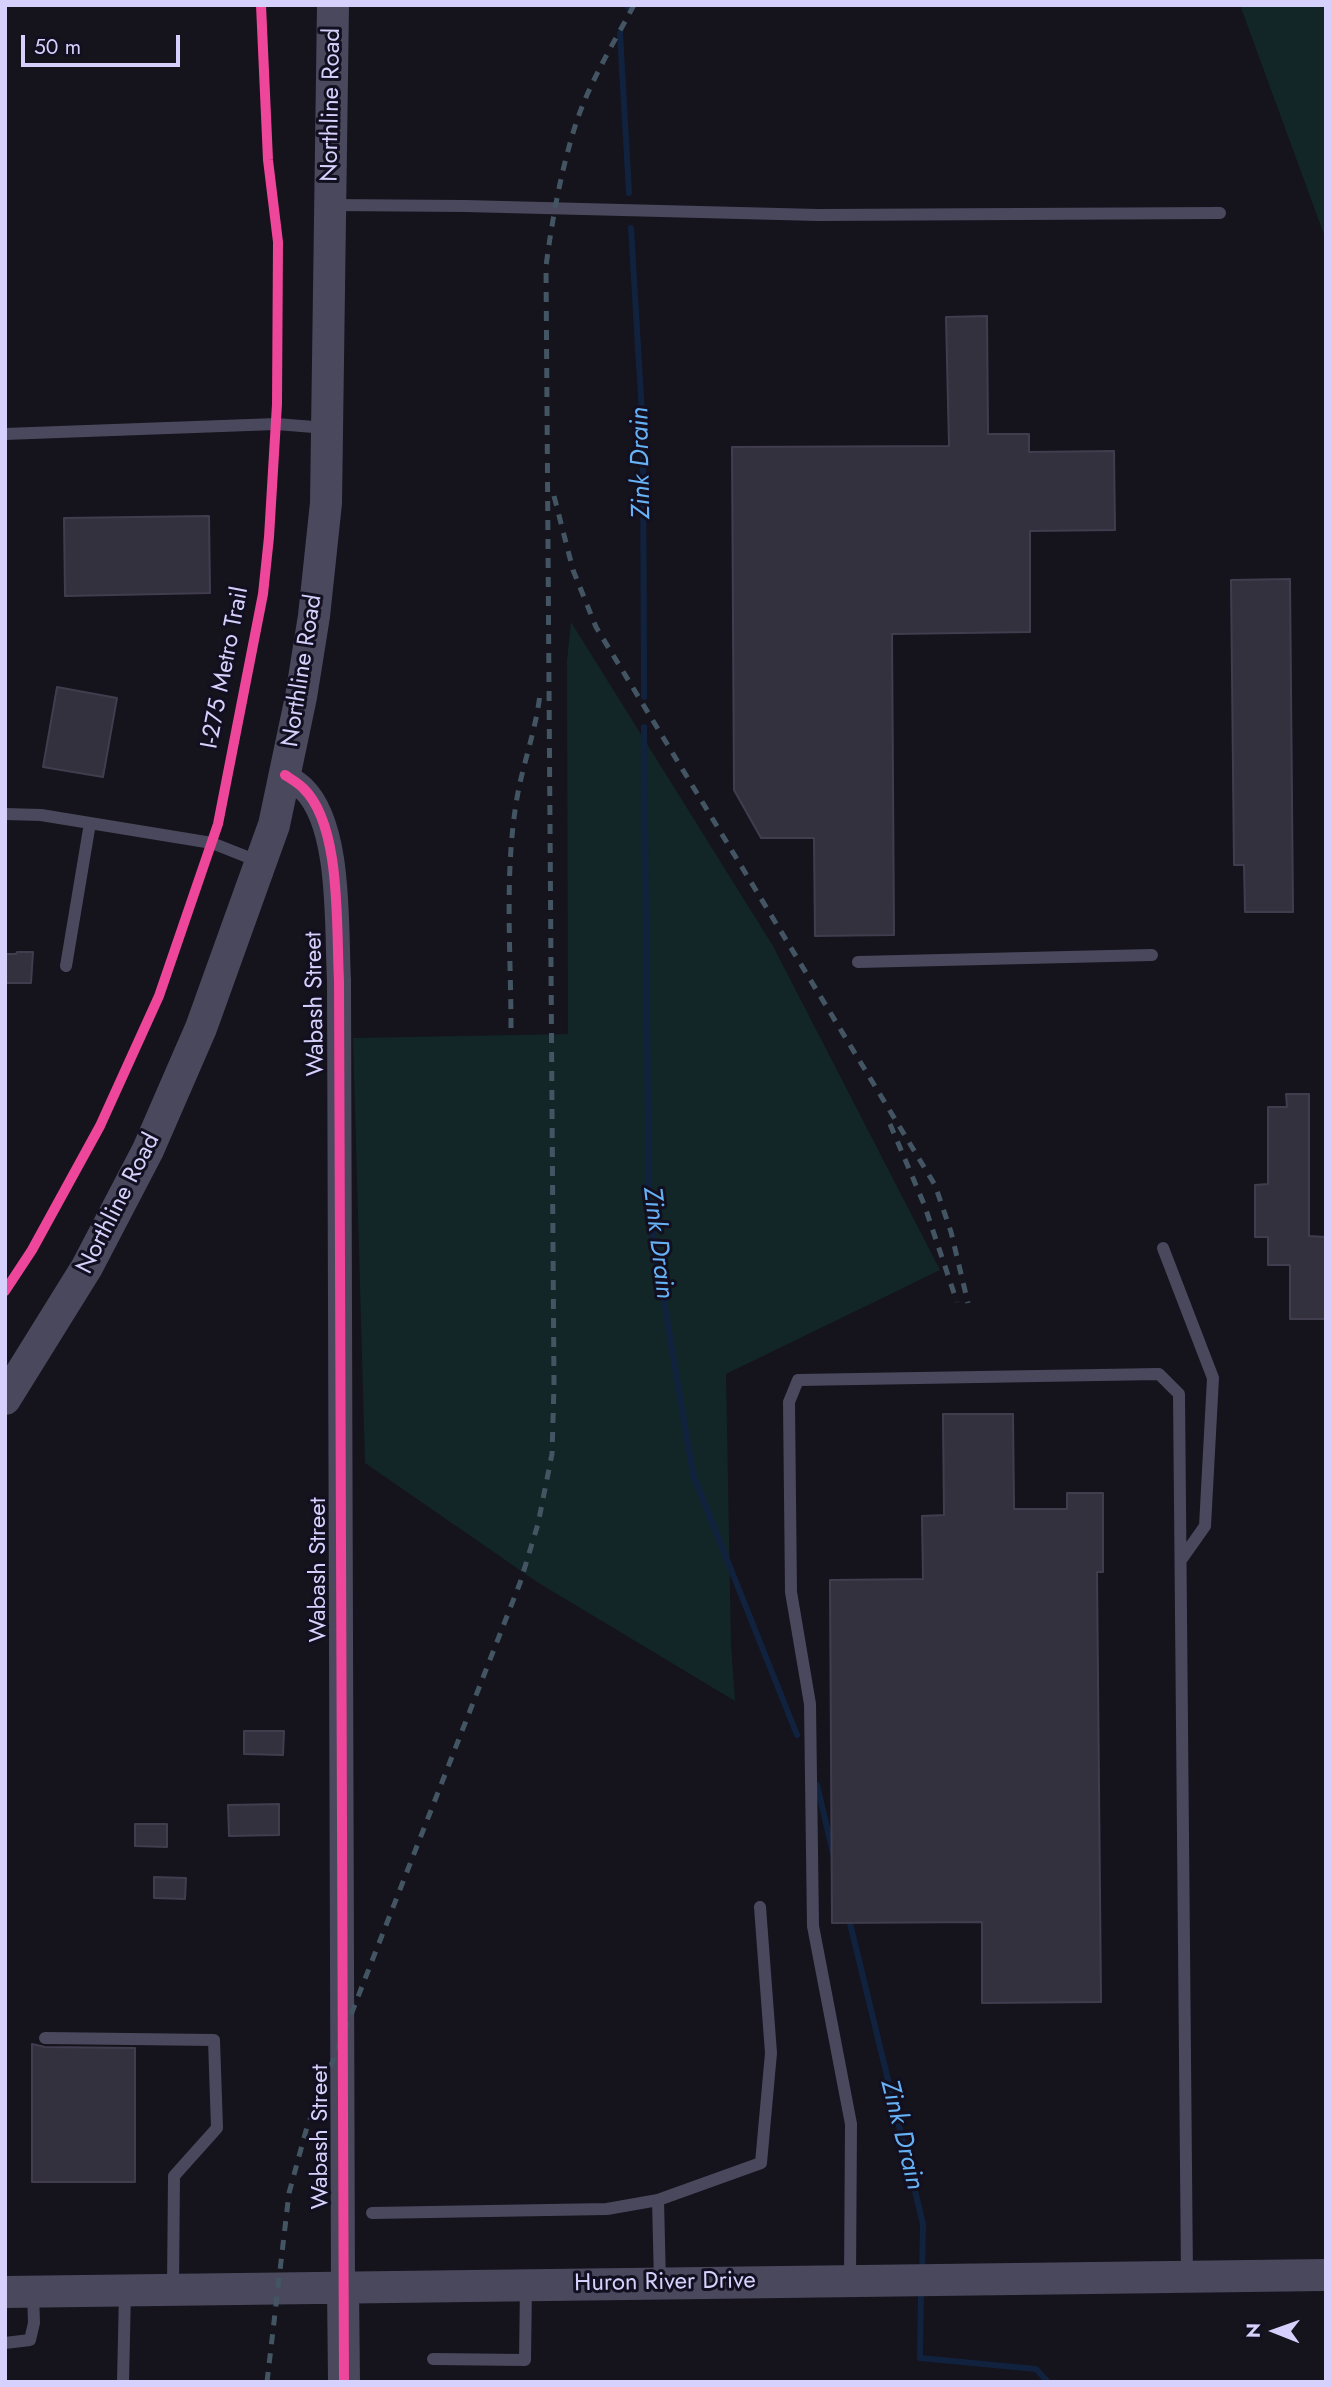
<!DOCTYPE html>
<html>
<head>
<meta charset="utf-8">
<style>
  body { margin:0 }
  #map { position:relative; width:1331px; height:2387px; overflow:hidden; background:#15131c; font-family:Jost,sans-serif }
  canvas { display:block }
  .frame { position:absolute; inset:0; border:7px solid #d6d1fc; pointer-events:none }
  .north { position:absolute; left:1240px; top:2296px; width:70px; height:70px; -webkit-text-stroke:5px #120f20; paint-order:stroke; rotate:271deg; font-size:19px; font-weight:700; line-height:28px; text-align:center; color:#d6d1fc }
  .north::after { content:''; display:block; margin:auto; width:24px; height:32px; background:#d6d1fc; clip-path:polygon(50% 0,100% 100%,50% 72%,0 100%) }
  .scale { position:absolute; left:21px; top:35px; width:159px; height:32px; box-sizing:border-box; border:4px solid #d6d1fc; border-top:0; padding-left:9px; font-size:21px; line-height:24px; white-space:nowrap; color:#d6d1fc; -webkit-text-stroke:5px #120f20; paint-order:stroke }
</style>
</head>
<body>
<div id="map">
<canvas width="1331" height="2387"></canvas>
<div class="frame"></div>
<div class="north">N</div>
<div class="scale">50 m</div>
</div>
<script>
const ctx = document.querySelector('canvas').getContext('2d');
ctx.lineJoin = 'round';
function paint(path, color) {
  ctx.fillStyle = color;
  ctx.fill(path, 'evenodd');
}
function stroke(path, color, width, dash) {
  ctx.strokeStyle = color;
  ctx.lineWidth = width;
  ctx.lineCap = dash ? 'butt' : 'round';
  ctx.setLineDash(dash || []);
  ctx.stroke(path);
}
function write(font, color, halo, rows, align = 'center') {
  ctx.font = font + ' Jost,sans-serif';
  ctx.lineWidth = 6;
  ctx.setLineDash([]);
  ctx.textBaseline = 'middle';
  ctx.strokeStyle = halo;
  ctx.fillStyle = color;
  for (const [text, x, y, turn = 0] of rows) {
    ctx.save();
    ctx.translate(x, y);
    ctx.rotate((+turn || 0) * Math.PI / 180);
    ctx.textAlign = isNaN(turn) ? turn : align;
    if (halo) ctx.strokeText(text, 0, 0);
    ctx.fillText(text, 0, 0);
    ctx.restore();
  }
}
const green = new Path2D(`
  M1240,5h86v235z
  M571,622l202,324 167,324 -214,104 5,270 4,57 -198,-119 -172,-119 -12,-425 215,-4 -1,-373z`);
const stream = new Path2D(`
  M628,5v2
  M620,33l9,160
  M631,228l12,203 1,266
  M644,727l5,485 44,262 104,261
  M817,1785l16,68
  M848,1915l75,309 -1,49
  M921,2291l-1,67 116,11 12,13`);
const building = new Path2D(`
  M987,316l1,118h41v18l85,-1 1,79 -85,1v101l-138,2 2,301 -79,1 -1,-98h-53l-27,-48 -2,-343 217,-1 -3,-129z
  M209,516l1,77 -145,3 -1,-78z
  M1290,579l3,333h-48l-1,-47h-10l-3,-285z
  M57,687l60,11 -14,79 -60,-10z
  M17,952h16l-2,31h-26v-29h11z
  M1286,1094h23v142l17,1v82h-36v-54h-22v-28h-13v-52l13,-1v-77h19z
  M943,1414h70l1,95h53v-16h36v79h-6l4,430 -119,1v-81l-150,1 -2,-343 93,-1 -1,-63 22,-1z
  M244,1731h40l-1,24 -39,-1z
  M279,1804v31l-50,1 -1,-31z
  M135,1824h32v23l-32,-1z
  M154,1877l32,1 -1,21 -31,-1z
  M32,2044l13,3 90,1v134h-103z`);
const service = new Path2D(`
  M331,205l134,1 353,9 402,-2
  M5,434l271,-10 51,4
  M5,814l36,1 171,28 48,19
  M858,962l294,-7
  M66,966l24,-143
  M1163,1248l50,130 -8,148 -24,34
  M45,2038l169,2 3,88 -43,48 -1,112
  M658,2200l2,83
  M372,2213l235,-4 51,-9 103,-37 10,-110 -11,-146
  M850,2280l1,-156 -38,-198 -3,-222 -19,-112 -2,-190 9,-22 361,-6 20,20 8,883
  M5,2343l25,-3 4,-17 -1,-30
  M433,2359l92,1 1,-75
  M123,2382l2,-90`);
const minor = new Path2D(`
  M285,775c6,4 13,8 18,13 39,37 33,140 36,192l4,1307`);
const tertiary = new Path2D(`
  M5,1399l82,-132 61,-117 53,-122 73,-203 27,-128 13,-81 12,-113 7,-498
  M343,2287l1,95
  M5,2292l1321,-17`);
const rail = new Path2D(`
  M554,496l19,74 23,57 339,558 16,47 17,71
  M511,1028c0,-76 -7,-155 6,-230 6,-35 19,-68 23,-104
  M890,1124l34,80 33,98
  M267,2382l22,-189 18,-66 213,-544 18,-59 14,-70 2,-69 -8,-1119c6,-45 14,-90 27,-133 13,-45 39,-87 61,-128`);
const cycleway = new Path2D(`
  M285,775c6,4 13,8 18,13 39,37 33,140 36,192l5,1402
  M5,1291l27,-41 68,-124 59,-130 59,-172 45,-230 6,-57 8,-133 1,-162 -10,-82 -7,-155`);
const streetNames = [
  ["Northline Road",332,105,-89],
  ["I-275 Metro Trail",226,668,-79],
  ["Northline Road",303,671,-81],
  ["Wabash Street",316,1004,-91],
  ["Northline Road",119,1204,-63],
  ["Wabash Street",319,1570,-90],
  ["Wabash Street",321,2137,-90],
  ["Huron River Drive",665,2283,-1]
];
const waterNames = [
  ["Zink Drain",642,463,-91],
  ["Zink Drain",657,1243,83],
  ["Zink Drain",901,2135,76]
];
paint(green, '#122627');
stroke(stream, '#11223f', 6);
paint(building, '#33313e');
stroke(building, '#413d4f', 2);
stroke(service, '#4a485d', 12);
stroke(minor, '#4a485d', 24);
stroke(tertiary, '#4a485d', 32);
stroke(rail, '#435563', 5, [10, 9]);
stroke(cycleway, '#ed469a', 10);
write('24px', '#d6d1fc', '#120f20', streetNames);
write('italic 26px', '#67b2f4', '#120f20', waterNames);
</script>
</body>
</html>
